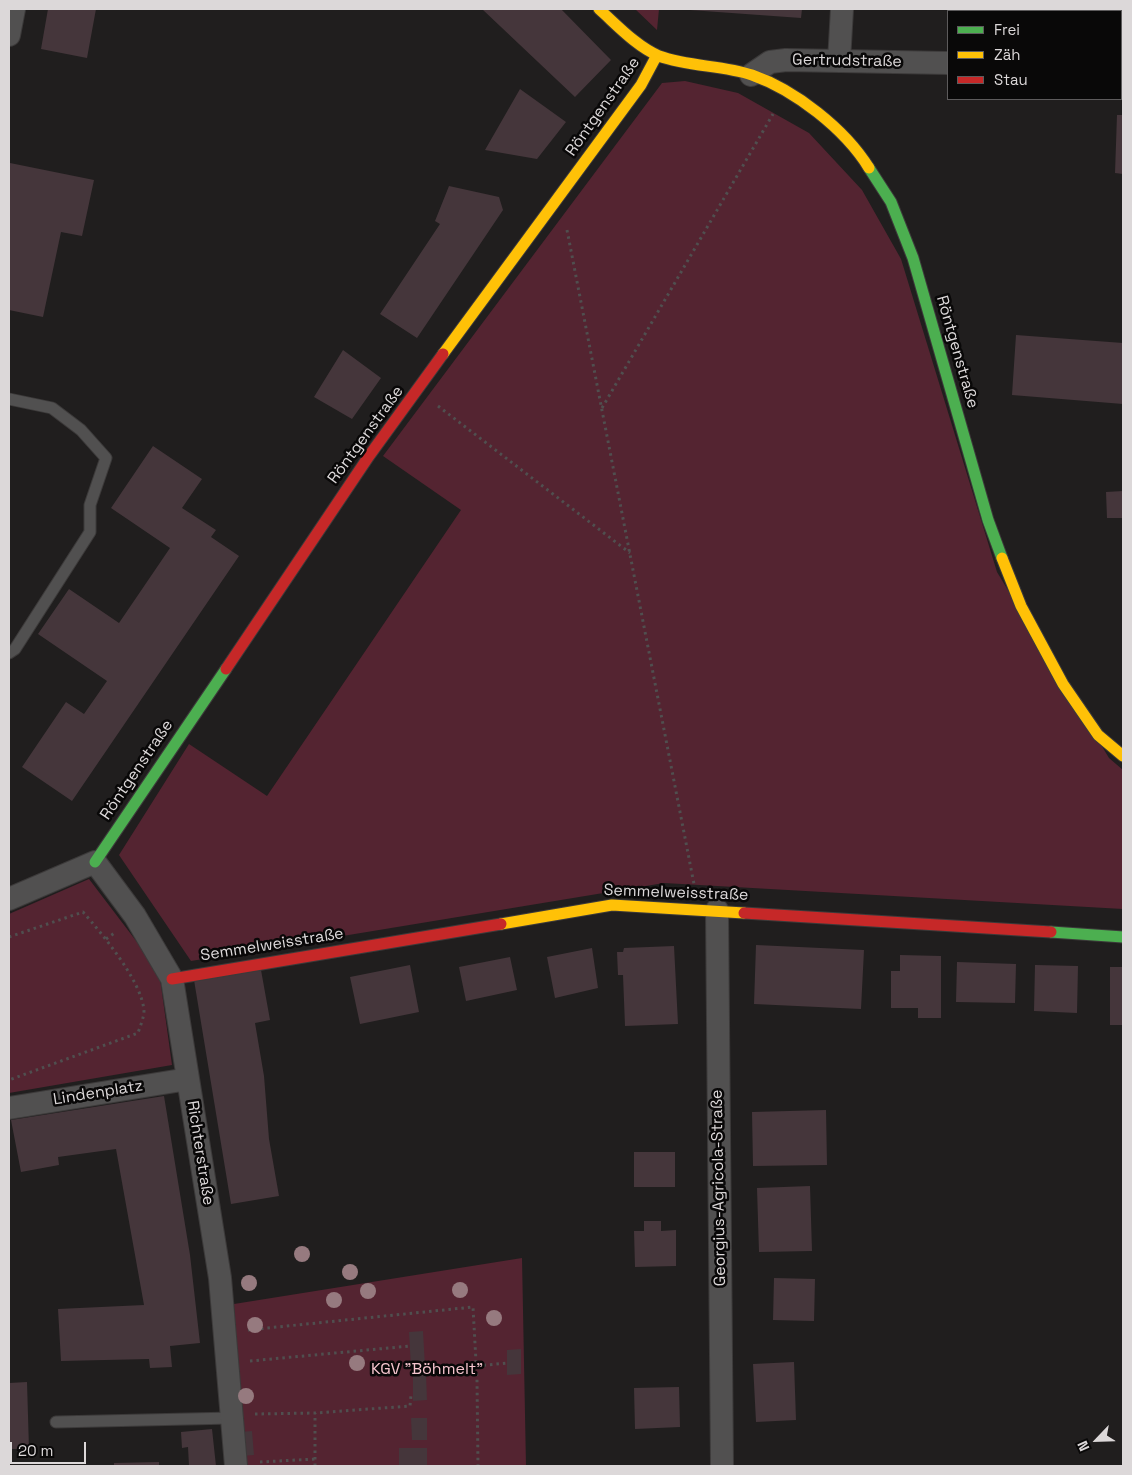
<!DOCTYPE html>
<html>
<head>
<meta charset="utf-8">
<style>
  body { margin:0 }
  #map { position:relative; width:1132px; height:1475px; overflow:hidden; background:#201e1e; font-family:"Space Grotesk",sans-serif }
  canvas { display:block }
  .frame { position:absolute; inset:0; border:10px solid #dcd8d9; pointer-events:none }
  .legend { position:absolute; left:947px; top:10px; width:175px; height:90px; box-sizing:border-box; background:#090808; border:1px solid #5d5b5c; margin:0; padding:6px 9px; list-style:none; font-size:15px; color:#dcd8d9 }
  .legend li { display:flex; align-items:center; gap:10px; height:25px }
  .legend b { width:25px; border:1px solid #5d5b5c }
  .north { position:absolute; left:1072px; top:1415px; width:50px; height:50px; -webkit-text-stroke:4px #090808; paint-order:stroke; rotate:246deg; font-size:14px; font-weight:700; line-height:20px; text-align:center; color:#dcd8d9 }
  .north::after { content:''; display:block; margin:auto; width:18px; height:22px; background:#dcd8d9; clip-path:polygon(50% 0,100% 100%,50% 72%,0 100%) }
  .scale { position:absolute; left:10px; top:1442px; width:76px; height:22px; box-sizing:border-box; border:2px solid #dcd8d9; border-top:0; padding-left:6px; font-size:15px; line-height:18px; white-space:nowrap; color:#dcd8d9; -webkit-text-stroke:4px #090808; paint-order:stroke }
</style>
</head>
<body>
<div id="map">
<canvas width="1132" height="1475"></canvas>
<div class="frame"></div>
<ul class="legend">
<li><b style="height:6px;background:#4caf50"></b>Frei</li>
<li><b style="height:6px;background:#ffc107"></b>Zäh</li>
<li><b style="height:6px;background:#c62828"></b>Stau</li>
</ul>
<div class="north">N</div>
<div class="scale">20 m</div>
</div>
<script>
const ctx = document.querySelector('canvas').getContext('2d');
ctx.lineJoin = 'round';
function paint(path, color) {
  ctx.fillStyle = color;
  ctx.fill(path, 'evenodd');
}
function stroke(path, color, width, dash) {
  ctx.strokeStyle = color;
  ctx.lineWidth = width;
  ctx.lineCap = dash ? 'butt' : 'round';
  ctx.setLineDash(dash || []);
  ctx.stroke(path);
}
function write(font, color, halo, rows, align = 'center') {
  ctx.font = font + ' "Space Grotesk",sans-serif';
  ctx.lineWidth = 5;
  ctx.setLineDash([]);
  ctx.textBaseline = 'middle';
  ctx.strokeStyle = halo;
  ctx.fillStyle = color;
  for (const [text, x, y, turn = 0] of rows) {
    ctx.save();
    ctx.translate(x, y);
    ctx.rotate((+turn || 0) * Math.PI / 180);
    ctx.textAlign = isNaN(turn) ? turn : align;
    if (halo) ctx.strokeText(text, 0, 0);
    ctx.fillText(text, 0, 0);
    ctx.restore();
  }
}
const green = new Path2D(`
  M635,9h24l-2,21z
  M685,81l53,12 71,40 53,57 39,69 96,313 112,186 14,12v139l-459,-26 -473,78 -72,-106 70,-111 78,52 194,-286 -78,-54 279,-373z
  M89,879l70,92 13,94 -163,28v-179z
  M522,1258l4,208h-286l-6,-162z`);
const building = new Path2D(`
  M48,9h48l-9,49 -46,-9z
  M482,9h79l50,51 -36,37z
  M676,9h126l-1,9z
  M520,89l46,33 -29,37 -52,-9z
  M1117,115h6v59l-8,-1z
  M10,163l84,17 -12,56 -21,-4 -18,85 -34,-7z
  M449,186l50,11 4,13 -86,128 -37,-24 60,-90 -5,-3z
  M1016,335l107,8v61l-111,-9z
  M343,350l38,28 -29,41 -38,-22z
  M153,446l49,33 -20,29 34,22 -5,7 28,19 -167,245 -50,-34 44,-65 18,12 23,-33 -69,-47 31,-45 50,34 51,-75 -59,-40z
  M1123,491v27h-16l-1,-26z
  M756,945l108,5 -3,59 -107,-5z
  M674,946l4,78 -53,2 -2,-51h-5l-1,-23h6l1,-4z
  M592,948l6,40 -43,10 -8,-41z
  M900,955l41,1v62h-23v-10h-27v-37h9z
  M510,957l7,33 -51,11 -7,-34z
  M957,962l59,2 -1,39 -59,-1z
  M410,965l9,47 -59,12 -10,-47z
  M1035,965l43,1 -1,47 -43,-2z
  M1110,967h13v58h-13z
  M261,970l9,50 -15,3 9,53 5,63 10,57 -48,8 -37,-224z
  M164,1096l26,159 10,88 -30,3 2,21 -22,1 -1,-9 -88,2 -3,-52 86,-4 -28,-156 -58,8 1,8 -38,7 -10,-52z
  M826,1110l1,55 -74,1 -1,-54z
  M634,1152h41v35h-41z
  M810,1186l2,65 -53,1 -2,-64z
  M644,1221h17v10l15,-1v36l-41,1 -1,-36h10z
  M774,1278l41,1 -1,42 -41,-1z
  M423,1331l2,35 -14,1 -2,-35z
  M521,1349v25l-14,1v-25z
  M794,1362l2,58 -40,2 -3,-58z
  M426,1374l1,26 -14,1v-26z
  M27,1382l2,67h-20v-66z
  M679,1387l1,40 -45,2 -1,-41z
  M411,1418h16v22h-15z
  M212,1429l4,37h-27l-1,-19 -6,1 -1,-16z
  M252,1431l2,24 -12,1 -2,-24z
  M399,1448h28v18h-28z
  M159,1462v4h-45v-3z`);
const path = new Path2D(`
  M567,230l127,654
  M438,406l192,147
  M602,408l171,-294
  M9,937l74,-25c19,22 59,69 61,99 0,6 -4,16 -6,22l-129,47
  M106,939l10,-7
  M248,1330l225,-23 4,73 1,86
  M250,1361l160,-15
  M477,1366l30,-3
  M255,1414l60,-1 95,-7 1,-11h2
  M260,1462l55,-3
  M315,1466v-53`);
const lane = new Path2D(`
  M9,399l43,9 29,22 25,28 -16,47v27l-75,117 -6,4
  M56,1422l176,-4`);
const street = new Path2D(`
  M9,35l5,-26
  M839,61l3,-52
  M1121,64h2
  M751,75l19,-13 16,-2 162,3
  M9,899l86,-37 40,54 37,63 48,299 16,188
  M717,910l5,556
  M9,1108l179,-29`);
const fast = new Path2D(`
  M869,168l22,34 22,56 75,262 14,38
  M95,862l131,-193
  M1051,932l72,5`);
const slow = new Path2D(`
  M599,9c18,16 37,37 60,47 30,11 63,9 93,19 43,15 93,54 117,93
  M443,354l198,-269 16,-30
  M1002,558l19,48 42,78 35,51 25,21
  M501,924l111,-19 132,8`);
const jam = new Path2D(`
  M226,669l143,-213 74,-102
  M744,913l307,19
  M172,979l329,-55`);
const trees = [
  [302,1254],
  [350,1272],
  [249,1283],
  [460,1290],
  [368,1291],
  [334,1300],
  [494,1318],
  [255,1325],
  [357,1363],
  [246,1396]
];
const streetNames = [
  ["Gertrudstraße",847,61,1],
  ["Röntgenstraße",603,107,-55],
  ["Röntgenstraße",957,352,74],
  ["Röntgenstraße",366,435,-54],
  ["Röntgenstraße",137,770,-56],
  ["Semmelweisstraße",676,893,2],
  ["Semmelweisstraße",272,945,-9],
  ["Lindenplatz",98,1093,-9],
  ["Richterstraße",200,1153,81],
  ["Georgius-Agricola-Straße",719,1188,-91]
];
const parkNames = [
  ["KGV \"Böhmelt\"",427,1370]
];
paint(green, '#542431');
paint(building, '#45363b');
stroke(lane, '#3c3a3a', 13);
stroke(street, '#3c3a3a', 24);
stroke(fast, '#3c3a3a', 13);
stroke(slow, '#3c3a3a', 13);
stroke(jam, '#3c3a3a', 13);
stroke(path, '#504f4f', 3, [2.5, 4]);
stroke(lane, '#515050', 11);
stroke(street, '#515050', 22);
stroke(fast, '#4caf50', 11);
stroke(slow, '#ffc107', 11);
stroke(jam, '#c62828', 11);
ctx.fillStyle = '#967a7f';
for (const [x, y] of trees) {
  ctx.beginPath();
  ctx.arc(x, y, 8, 0, 2 * Math.PI);
  ctx.fill();
}
write('16px', '#dcd8d9', '#090808', streetNames);
write('16px', '#f6c5ce', '#090808', parkNames);
</script>
</body>
</html>
